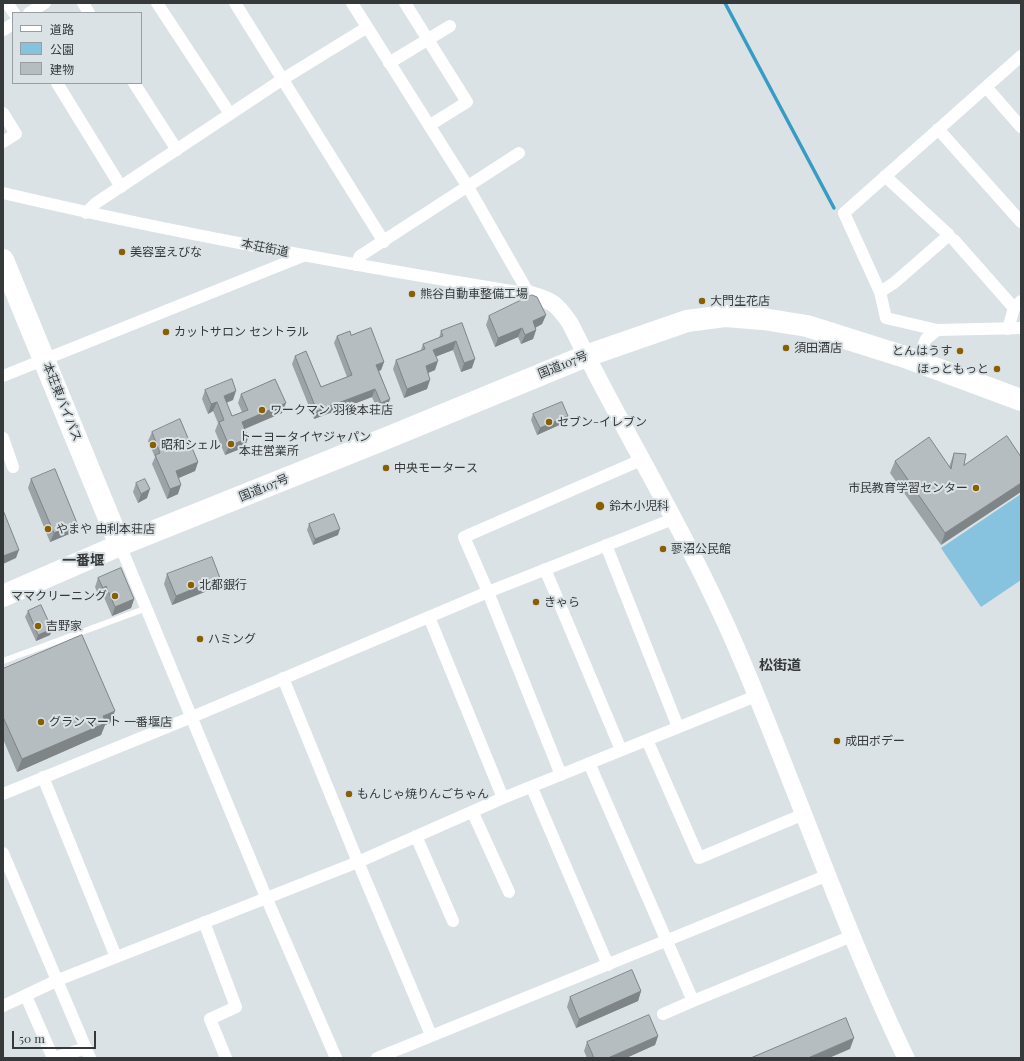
<!DOCTYPE html>
<html>
<head>
<meta charset="utf-8">
<style>
  body { margin:0 }
  #map { position:relative; width:1024px; height:1061px; overflow:hidden; background:#dae2e6; font-family:"Playfair Display","Noto Sans JP",serif }
  canvas { display:block }
  .frame { position:absolute; inset:0; border:4px solid #36393a; pointer-events:none }
  .legend { position:absolute; left:12px; top:12px; width:130px; height:72px; box-sizing:border-box; background:#dae2e6; border:1px solid #989ea1; margin:0; padding:5px 7px; list-style:none; font-size:12px; color:#36393a }
  .legend li { display:flex; align-items:center; gap:8px; height:20px }
  .legend b { width:20px; border:1px solid #989ea1 }
  .scale { position:absolute; left:12px; top:1031px; width:84px; height:18px; box-sizing:border-box; border:2px solid #36393a; border-top:0; padding-left:5px; font-size:12px; line-height:14px; white-space:nowrap; color:#36393a; -webkit-text-stroke:3px #dae2e6; paint-order:stroke }
</style>
</head>
<body>
<div id="map">
<canvas width="1024" height="1061"></canvas>
<div class="frame"></div>
<ul class="legend">
<li><b style="height:5px;background:#fff"></b>道路</li>
<li><b style="height:11px;background:#87c3df"></b>公園</li>
<li><b style="height:11px;background:#b5bdc1"></b>建物</li>
</ul>
<div class="scale">50 m</div>
</div>
<script>
const ctx = document.querySelector('canvas').getContext('2d');
ctx.lineJoin = 'round';
function paint(path, color) {
  ctx.fillStyle = color;
  ctx.fill(path, 'evenodd');
}
function stroke(path, color, width, dash) {
  ctx.strokeStyle = color;
  ctx.lineWidth = width;
  ctx.lineCap = dash ? 'butt' : 'round';
  ctx.setLineDash(dash || []);
  ctx.stroke(path);
}
function write(font, color, halo, rows, align = 'center') {
  ctx.font = font + ' "Playfair Display","Noto Sans JP",serif';
  ctx.lineWidth = 4;
  ctx.setLineDash([]);
  ctx.textBaseline = 'middle';
  ctx.strokeStyle = halo;
  ctx.fillStyle = color;
  for (const [text, x, y, turn = 0] of rows) {
    ctx.save();
    ctx.translate(x, y);
    ctx.rotate((+turn || 0) * Math.PI / 180);
    ctx.textAlign = isNaN(turn) ? turn : align;
    if (halo) ctx.strokeText(text, 0, 0);
    ctx.fillText(text, 0, 0);
    ctx.restore();
  }
}
const green = new Path2D(`
  M1021,494v86l-40,27 -40,-59z`);
const stream = new Path2D(`
  M725,3l109,205`);
const lane = new Path2D(`
  M3,661l144,-53`);
const street = new Path2D(`
  M7,3l7,10
  M83,3l6,10
  M157,3l73,111
  M235,3l149,239
  M352,3l116,184 61,107
  M405,3l62,99 -37,23
  M29,13l16,-10
  M3,30l10,-6
  M389,63l61,-37
  M57,83l64,104
  M134,83l43,67
  M986,87l35,40
  M3,113l13,21 -13,8
  M938,129l83,93
  M3,193c174,41 350,72 526,101
  M86,213l10,-10 187,-124 83,-51
  M954,240l60,68
  M356,265l4,-9 159,-103
  M880,292l14,-9 55,-48 -64,-59
  M1008,329l6,-21 7,-7
  M937,330l-51,-12 -6,-26 -36,-79 177,-157
  M917,361l9,-22 11,-9 84,-2
  M3,376l300,-120
  M3,438l10,29
  M120,545l146,352 70,161
  M606,545l72,182
  M545,569l76,181
  M429,617l74,181
  M283,678l75,184 73,173
  M647,740l52,118 105,-44
  M589,763l104,238 159,-65
  M561,775l-73,-183 -24,-55 177,-77
  M43,777l73,180
  M532,788l76,177
  M3,794l189,-77 296,-125 185,-73
  M473,813l36,79
  M416,836l37,85
  M3,853l87,205
  M204,922l32,85 -26,12 16,39
  M26,996l27,62
  M3,1006l55,-26 300,-118 145,-64 253,-102
  M663,1014l30,-13
  M54,1058l32,-10
  M377,1058l451,-183`);
const secondary = new Path2D(`
  M529,294c24,7 27,9 41,29 54,110 119,214 167,326 58,135 105,276 169,409`);
const highway = new Path2D(`
  M3,260l117,285
  M3,596l117,-51 262,-105 204,-84 101,-35 38,-5 38,3 44,7 98,31 116,43`);
const wall = new Path2D(`
  M546,315l-4,9 -7,4 1,2 -3,9 -12,5 -3,-7 -23,10 -9,-22 3,-9z
  M462,323l10,45 -11,4 -8,-22 -17,6 -1,14 -7,3 -1,16 -23,9 -11,-29 3,-9 25,-10 2,-6 16,-6 2,-7z
  M351,335l33,27 -3,8 -2,1 11,28 -3,8 -9,4 -6,-14 -58,22 -22,-55 3,-8 26,31 26,-10 -13,-34 3,-7z
  M205,390l28,10 -7,3 6,13 10,-4 -4,-9 3,-9 41,19 -37,16v18l-20,8 -10,-24 3,-8 -5,-12 -5,3 -6,-15z
  M533,414l35,2 -2,6 -29,13 -6,-15z
  M152,432l46,30 -3,9 -17,7v16l-11,5 -15,-35 3,-7 -7,-16z
  M954,453l10,12 57,-8 -80,88 -51,-72 5,-12 54,6z
  M31,479l46,44 -3,9 -24,10 -22,-54z
  M136,483l11,15 -9,5 -5,-11z
  M309,524l29,11 -25,10 -6,-15z
  M167,574l50,13 -45,18 -8,-21z
  M98,578l36,21 -3,9 -19,8 -9,-21 -4,2 -4,-10z
  M28,611l24,18 -2,6 -14,6 -11,-24z
  M3,669l107,54 -5,2 -4,10 -84,37 -14,-33z
  M641,991l-3,10 -62,27 -9,-21 3,-10z
  M658,1036l-3,9 -29,13h-39l-3,-7 3,-9z`);
const shadedWall = new Path2D(`
  M546,315l-4,9 -13,7 4,-10z
  M522,328l-4,9 -23,10 3,-9z
  M536,330l-3,9 -12,5 4,-9z
  M456,341l-3,9 -23,9 3,-9z
  M475,359l-3,9 -11,4 3,-9z
  M438,361l-3,9 -12,5 3,-9z
  M384,362l-3,8 -8,3 3,-8z
  M430,380l-3,9 -23,9 3,-9z
  M375,389l-3,8 -58,22 3,-8z
  M236,391l-3,9 -13,5 4,-9z
  M390,399l-3,8 -9,4 3,-8z
  M217,402l-4,9 -5,3 3,-10z
  M286,403l-4,10 -43,18 3,-9z
  M568,416l-2,6 -29,13 3,-7z
  M248,438l-3,9 -20,8 4,-9z
  M198,462l-3,9 -23,10 4,-10z
  M1021,483v9l-80,53 4,-12z
  M181,485l-3,9 -11,5 3,-10z
  M150,489l-3,9 -9,5 3,-9z
  M77,523l-3,9 -24,10 4,-9z
  M340,529l-2,6 -25,10 2,-6z
  M19,550l-3,8 -13,6v-8z
  M220,578l-3,9 -45,18 4,-9z
  M106,586l-3,9 -4,2 4,-9z
  M134,599l-3,9 -19,8 3,-9z
  M52,629l-2,6 -14,6 2,-6z
  M115,711l-5,12 -5,2 -4,10 -84,37 5,-13 81,-43z
  M641,991l-3,10 -62,27 3,-9z
  M658,1036l-3,9 -29,13h-18z
  M854,1038l-4,11 -21,9h-21z`);
const building = new Path2D(`
  M532,295l5,2 9,18 -13,6 3,9 -11,5 -3,-7 -24,10 -9,-22z
  M462,323l13,36 -11,4 -8,-22 -23,9 5,11 -12,5 4,14 -23,9 -11,-29 29,-11 -2,-5 20,-8 -2,-5z
  M371,328l13,34 -8,3 14,34 -9,4 -6,-14 -58,22 -22,-55 11,-5 15,36 31,-12 -15,-39 13,-5 1,4z
  M232,379l4,12 -12,5 8,20 16,-6 -7,-16 34,-15 11,24 -44,19 6,16 -19,8 -10,-24 5,-2 -7,-18 -6,2 -6,-14z
  M562,402l6,14 -28,12 -7,-14z
  M180,419l18,43 -22,9 5,14 -11,4 -15,-34 5,-2 -8,-21z
  M1007,436l14,21v26l-76,50 -50,-72 34,-24 22,32 3,-16 12,1 -2,11z
  M55,469l22,54 -23,10 -23,-54z
  M145,479l5,10 -9,5 -5,-11z
  M3,510l16,40 -16,6z
  M334,514l6,15 -25,10 -6,-15z
  M212,557l8,21 -44,18 -9,-22z
  M121,568l13,31 -19,8 -9,-21 -3,2 -5,-10z
  M41,605l11,24 -14,6 -10,-24z
  M82,635l33,76 -12,5 3,7 -84,36 -19,-42v-48z
  M632,970l9,21 -62,28 -9,-22z
  M649,1015l9,21 -50,22h-14l-7,-16z
  M846,1018l8,20 -46,20h-57z`);
const markers = [
  [122,252,4,"#895f00"],
  [412,294,4,"#895f00"],
  [702,301,4,"#895f00"],
  [166,332,4,"#895f00"],
  [786,348,4,"#895f00"],
  [960,351,4,"#895f00"],
  [997,369,4,"#895f00"],
  [262,410,4,"#895f00"],
  [549,422,4,"#895f00"],
  [231,444,4,"#895f00"],
  [153,445,4,"#895f00"],
  [386,468,4,"#895f00"],
  [976,488,4,"#895f00"],
  [600,506,5,"#895f00"],
  [48,529,4,"#895f00"],
  [663,549,4,"#895f00"],
  [191,585,4,"#895f00"],
  [115,596,4,"#895f00"],
  [536,602,4,"#895f00"],
  [38,626,4,"#895f00"],
  [200,639,4,"#895f00"],
  [41,722,4,"#895f00"],
  [837,741,4,"#895f00"],
  [349,794,4,"#895f00"]
];
const streetNames = [
  ["本荘街道",265,248,11],
  ["国道107号",563,365,-22],
  ["本荘東バイパス",62,402,68],
  ["国道107号",264,488,-22]
];
const poiNames = [
  ["美容室えびな",130,252],
  ["熊谷自動車整備工場",420,294],
  ["大門生花店",710,301],
  ["カットサロン セントラル",174,332],
  ["須田酒店",794,348],
  ["とんはうす",952,351,"right"],
  ["ほっともっと",989,369,"right"],
  ["ワークマン 羽後本荘店",270,410],
  ["セブン-イレブン",557,422],
  ["トーヨータイヤジャパン",239,437],
  ["本荘営業所",239,451],
  ["昭和シェル",161,445],
  ["中央モータース",394,468],
  ["市民教育学習センター",968,488,"right"],
  ["鈴木小児科",609,506],
  ["やまや 由利本荘店",56,529],
  ["蓼沼公民館",671,549],
  ["北都銀行",199,585],
  ["ママクリーニング",107,596,"right"],
  ["きゃら",544,602],
  ["吉野家",46,626],
  ["ハミング",208,639],
  ["グランマート 一番堰店",49,722],
  ["成田ボデー",845,741],
  ["もんじゃ焼りんごちゃん",357,794]
];
const quarterNames = [
  ["一番堰",83,561],
  ["松街道",780,666]
];
paint(green, '#87c3df');
stroke(stream, '#379cc4', 3.5);
stroke(lane, '#fff', 6);
stroke(street, '#fff', 12);
stroke(secondary, '#fff', 17);
stroke(highway, '#fff', 22);
paint(wall, '#9ca3a6');
paint(shadedWall, '#7f8487');
paint(building, '#b5bdc1');
stroke(building, '#7f8487', 1);
for (const [x, y, r, color] of markers) {
  const dot = new Path2D();
  dot.arc(x, y, r, 0, 2 * Math.PI);
  ctx.fillStyle = color;
  ctx.fill(dot);
  stroke(dot, '#dae2e6', 1.5);
}
write('12px', '#36393a', '#dae2e6', streetNames);
write('12px', '#36393a', '#dae2e6', poiNames, 'left');
write('bold 14px', '#36393a', '#dae2e6', quarterNames);
</script>
</body>
</html>
